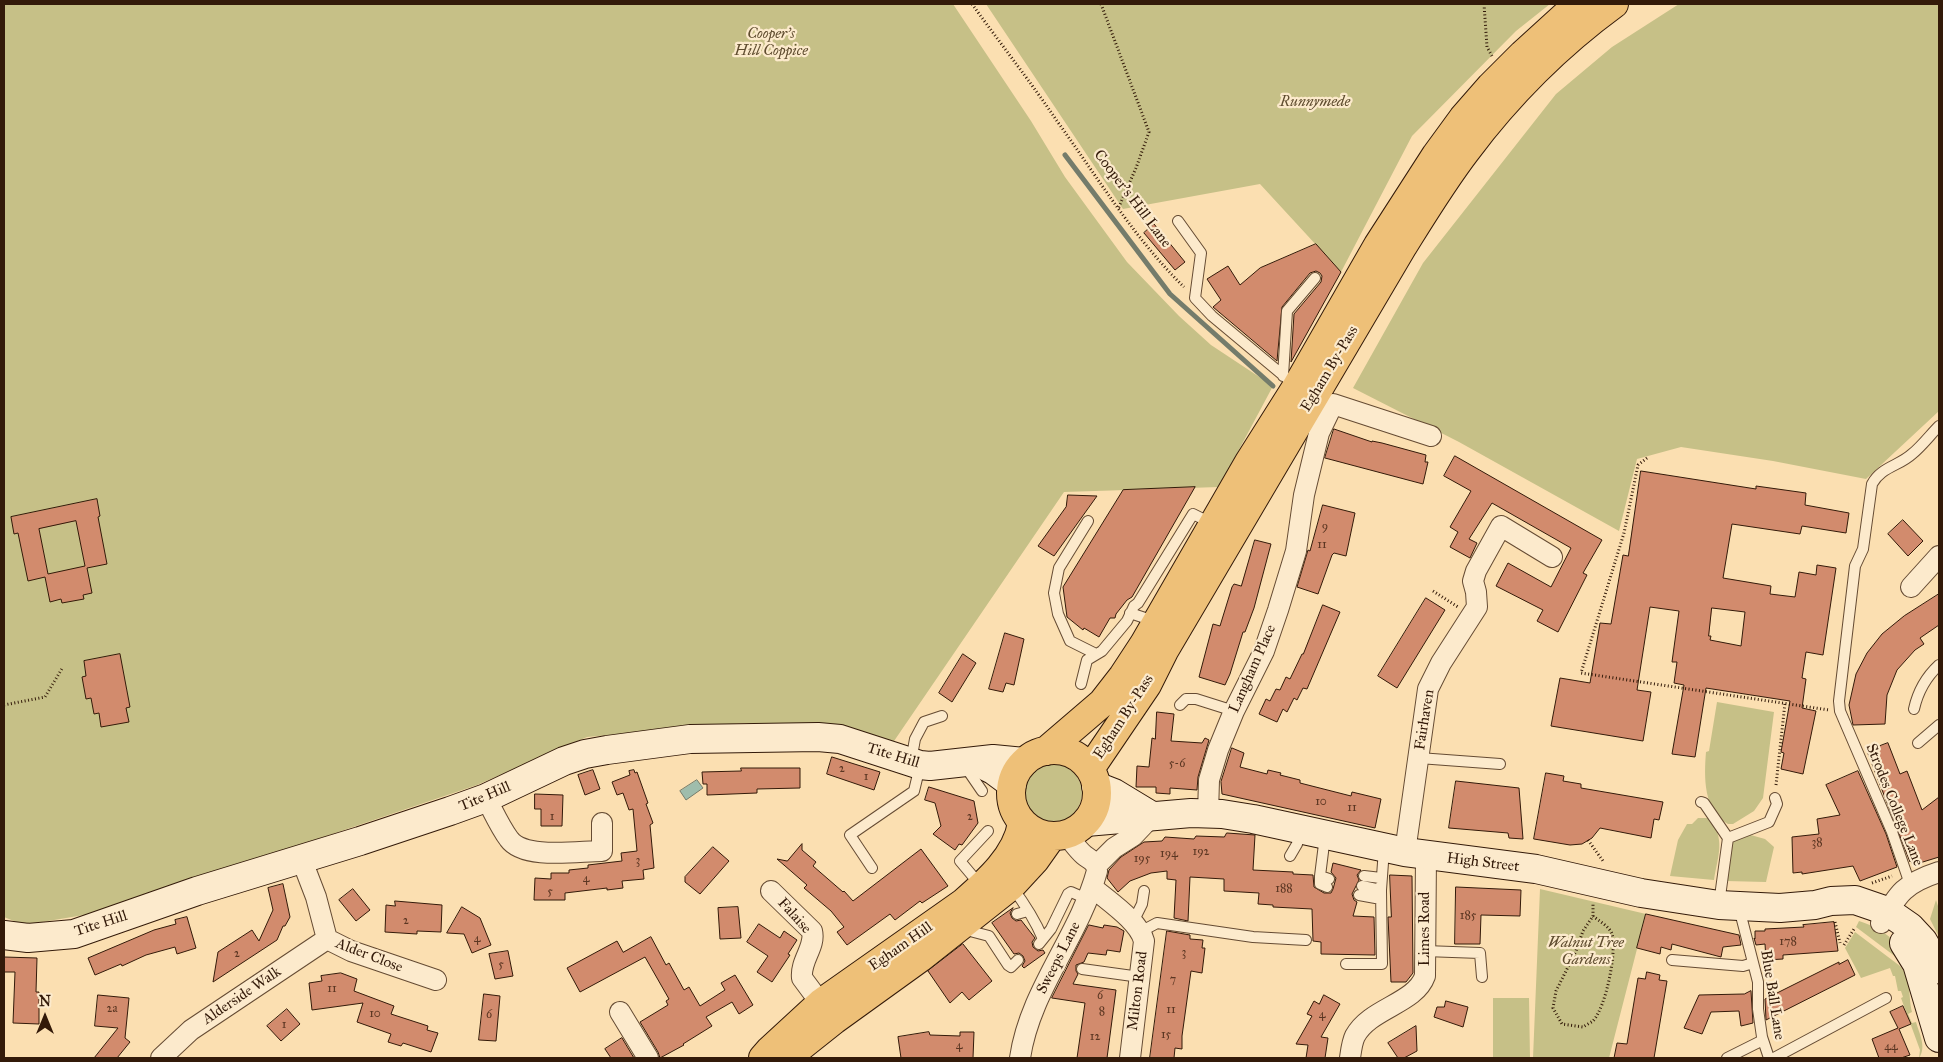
<!DOCTYPE html>
<html>
<head>
<meta charset="utf-8">
<style>
  body { margin:0 }
  #map { position:relative; width:1943px; height:1062px; overflow:hidden; background:#fbdfb1; font-family:"IM FELL Great Primer",serif }
  canvas { display:block }
  .frame { position:absolute; inset:0; border:5px solid #331a09; pointer-events:none }
  .north { position:absolute; left:20px; top:992px; width:50px; height:50px; -webkit-text-stroke:4px #fceacc; paint-order:stroke; rotate:0deg; font-size:14px; font-weight:700; line-height:20px; text-align:center; color:#331a09 }
  .north::after { content:''; display:block; margin:auto; width:18px; height:22px; background:#331a09; clip-path:polygon(50% 0,100% 100%,50% 72%,0 100%) }
</style>
</head>
<body>
<div id="map">
<canvas width="1943" height="1062"></canvas>
<div class="frame"></div>
<div class="north">N</div>
</div>
<script>
const ctx = document.querySelector('canvas').getContext('2d');
ctx.lineJoin = 'round';
function paint(path, color) {
  ctx.fillStyle = color;
  ctx.fill(path, 'evenodd');
}
function stroke(path, color, width, dash) {
  ctx.strokeStyle = color;
  ctx.lineWidth = width;
  ctx.lineCap = dash ? 'butt' : 'round';
  ctx.setLineDash(dash || []);
  ctx.stroke(path);
}
function write(font, color, halo, rows, align = 'center') {
  ctx.font = font + ' "IM FELL Great Primer",serif';
  ctx.lineWidth = 4.5;
  ctx.setLineDash([]);
  ctx.textBaseline = 'middle';
  ctx.strokeStyle = halo;
  ctx.fillStyle = color;
  for (const [text, x, y, turn = 0] of rows) {
    ctx.save();
    ctx.translate(x, y);
    ctx.rotate((+turn || 0) * Math.PI / 180);
    ctx.textAlign = isNaN(turn) ? turn : align;
    if (halo) ctx.strokeText(text, 0, 0);
    ctx.fillText(text, 0, 0);
    ctx.restore();
  }
}
const green = new Path2D(`
  M4,4h949l78,117 34,56 62,85 52,54 32,29 62,41 -54,101 -155,5 -172,252 -61,-20 -87,-1 -157,14 -110,48 -375,127 -78,13 -20,-8z
  M986,4h564l-34,27 -104,105 -71,136 -81,-88 -137,25z
  M1679,4h260v407l-73,68 -93,-18 -92,-14 -44,12 -18,72 -160,-89 -106,-54 70,-125 133,-169 56,-47z
  M1717,702l57,10 -11,86 -9,13 -21,13h-5c-25,-13 -24,-48 -22,-72l3,-1z
  M1024 793a29 29 0 1 1 58 0a29 29 0 1 1-58 0Z
  M1698,818h11c17,21 9,37 5,62l-44,-4 8,-36 9,-16h5z
  M1747,834l18,5 9,8 -8,35 -40,-1 5,-38 10,-8z
  M1540,889l106,25 -37,144h-76z
  M1936,900l3,9v28l-9,-18z
  M1859,921c13,4 29,12 37,23 3,4 3,11 4,16l-44,-33z
  M1855,932l45,34c12,14 8,30 12,46l-4,2 4,9 4,-1c3,11 11,25 3,36l1,-8 -19,-52 2,-1 -2,-6h-3l-3,-15h-2l-3,-8 -29,10 -16,-30z
  M1493,998h36l1,60h-37z`);
const water = new Path2D(`
  M697,780l6,8 -17,12 -6,-9z`);
const stream = new Path2D(`
  M1065,155l105,139 103,92`);
const building = new Path2D(`
  M1154,224l31,38 -10,8 -31,-37z
  M1316,244l25,28 -50,90 3,-48 27,-32 1,-6 -2,-3 -4,-2 -6,2 -28,34 -5,54 -64,-54 8,-7 -14,-21 21,-13 12,19 20,-17z
  M1334,429l38,13v-1l10,2 44,12 -1,7h3l-5,22 -98,-26z
  M1455,456l147,84 -19,33 4,2 -29,57 -21,-11 6,-11 -47,-24 12,-23 43,24 20,-39 -79,-45 -23,36 8,4 -7,15 -20,-11 8,-15 -8,-5 21,-36 -27,-15z
  M1641,471l115,18v-3l50,7 -1,12 44,8 -3,20 -44,-7 -2,8 -68,-10 -9,54 48,8 -1,8 25,3 4,-25 17,3 1,-10 19,3 -13,87 -17,-3 -4,26 4,1 -4,29 14,3 -13,63 -22,-5 3,-16 -3,-1 9,-51 -84,-13 -11,69 -23,-3 12,-69 -10,-2 3,-21h-5l7,-51 -29,-4 -13,83 14,2 -8,49 -92,-15 9,-48 30,5 10,-60 11,1 12,-69 5,1zM1712,608l33,4 -4,34 -31,-6 1,-4h-2z
  M1195,487l-63,110 -5,3 -11,14 -1,4h-5l-11,19 -15,-9 -1,2 -16,-13 -4,-30 60,-97z
  M1068,495l29,1 -43,60 -16,-10 28,-39z
  M97,499l3,17 -2,1 9,47 -20,4 5,25 -9,2 1,4 -22,4 -1,-4 -11,3 -5,-25 -17,4 -10,-48 -4,1 -3,-17zM76,521l9,45 -37,8 -9,-45z
  M1323,505l32,8 -9,43 -12,-3 -2,2 -14,39 -21,-7 11,-37 2,1 3,-11z
  M1903,520l20,21 -15,15 -20,-22z
  M1255,540l16,4 -17,64 -9,24h-2l-13,42 -5,11 -26,-8 14,-53 7,2 12,-39 2,-3 7,2z
  M1939,594v31l-19,13 4,6 -9,6 -18,20 -10,25 -2,29 -32,1 -4,-20 7,-31 11,-21 15,-19 22,-18z
  M1426,598l19,12 -48,78 -19,-12z
  M1323,605l17,7 -33,77 -4,-1 -6,12 -3,-2 -7,14 -4,-3 -6,13 -18,-8 7,-15 4,2 6,-12 4,1 6,-13 4,2 12,-25h1z
  M1005,633l19,6 -10,46 -8,-2 -3,9 -14,-3z
  M120,654l10,53 -4,1 3,14 -28,5 -2,-14 -5,1 -3,-16 -5,1 -4,-22 4,-1 -2,-15z
  M963,654l13,9 -24,39 -13,-9z
  M1157,712l17,2 -3,27 31,2 3,-5 4,2 -11,37 -1,13 -27,-2v6l-14,-1v-6h-20l1,-21 12,1 3,-29 3,1z
  M1888,743l12,31 7,-3 15,39 17,-13v60l-26,8 -2,-4 -1,1 -43,-111z
  M1232,748l12,5 -4,14 27,7 1,-4 13,3 -1,2 20,5v3l51,13 1,-4 29,7 -6,29 -153,-34 -1,-12z
  M832,757l48,15 -6,18 -47,-16z
  M741,768h59v20l-43,1v4l-50,2v-11h-4l-1,-12 39,-1z
  M593,770l7,19 -15,6 -7,-20z
  M634,770l1,3 2,-1 11,31 -2,1 7,19 -3,2 4,43 -11,2 1,9 -22,2 1,7 -16,2v-2l-42,5v7h-31l1,-22 16,1v-6h18v-3l19,-2v-3l34,-4 -1,-8 16,-2 -4,-42 -4,1 -6,-17 -6,2 -5,-13 18,-7 -1,-4z
  M1858,771l28,63 11,33 -37,14 -7,-15 -51,8v-2l-9,1 -1,-36 27,-3 -2,-15 23,-4 -14,-30z
  M1546,773l18,3 -1,5 18,3v4l82,14 -4,18 -5,-1 -3,19 -51,-10 -8,10 -10,6 -12,1 -36,-6z
  M1456,781l63,7 4,51 -14,-1 -1,-5 -59,-5z
  M929,787l45,14 4,22 -16,22 -3,-1 -4,6 -22,-16 8,-8 -6,-23 -10,-3z
  M535,794l28,1 -1,31h-21v-17h-6z
  M1227,833l28,2 -2,35 40,2v2l20,1 1,12 10,6h7l2,-4 3,-11 -5,-6 2,-9 28,7 -4,5 2,5 -7,14 2,6 3,2 -4,14 21,1 1,38 -54,-1v-12l-8,-1 -1,-32 -39,-2v-2l-15,-1 1,-11 -35,-2v-12l-34,-2 -2,44 -14,-3 2,-38 -9,-1v-8l-16,2 -21,8 -12,11 -11,-14 2,-8 12,-13 23,-15 18,-1 3,-4 29,2 2,-3 28,1z
  M802,844v6l14,12 -3,4 30,26 1,-1 9,10 68,-52 27,37 -26,17 -2,-2 -25,19 -5,-6 -43,31 -10,-13 7,-5 -13,-16 -27,-23 3,-3 -30,-26 10,2z
  M713,847l16,14 -29,33 -15,-12v-5z
  M1390,875l22,1 1,97 -7,9h-15l-3,-65h3z
  M283,884l7,33 -5,9h-2l-6,14 -64,42 5,-30 34,-22 7,11 14,-31 -5,-22z
  M1456,887l65,3 -1,26 -39,-1 -1,29h-25z
  M353,889l17,21 -14,11 -17,-21z
  M395,901l47,4 -1,27 -24,-1v3l-32,-2 1,-27 9,1z
  M462,907l18,11 11,27 -19,8 -8,-19 -17,-1z
  M738,907l3,31 -21,1 -2,-31z
  M1013,908l-3,5 2,5 4,3 5,-1 14,18 -3,4 1,5 5,4 5,-1 2,3 -21,15 -2,-2 3,-5 -2,-5 -4,-3 -5,1 -22,-31z
  M1646,914l93,21 2,10 -18,2 -2,10 -49,-13 -1,6 -10,-3 -1,7 -23,-6z
  M187,917l9,31 -19,6 -2,-7 -29,8 -24,11 -1,-2 -26,11 -7,-17 66,-28 22,-6 -1,-4z
  M1834,922l4,29 -55,4v4l-17,1 -1,-16 -9,1 -2,-7 1,1v-8h10v-2l39,-2 -1,-2z
  M759,924l21,14 4,-7 13,9 -9,14 2,1 -18,27 -15,-10 11,-16 -21,-14z
  M1089,925l14,3 1,-3 13,2 7,4 -4,21 -13,-2 -1,5 -18,-2 -4,9 -8,3v6l2,3 -5,10 43,6 -9,68h-30l8,-55 -33,-5z
  M1167,931l23,4v4l13,1 -1,8h3l-3,25 -11,-2 -9,65v13l-7,-1 -1,10h-24z
  M651,937l15,28 3,-2 15,27 5,-3 11,19 25,-16 -4,-7 14,-8 18,30 -14,9 -7,-12 -26,15 6,9 -29,18 1,1 -24,13 -2,-6 -18,-30 28,-17 -2,-4 3,-2 -24,-42 -65,35 -13,-24 50,-27 6,11z
  M963,944l29,37 -23,19 -7,-8 -12,11 -22,-32z
  M508,951l5,25 -18,3 -6,-25z
  M4,957l33,1 -1,34h3v32l-26,-1 2,-51h-11z
  M1848,960l7,15 -89,45 -1,-21 74,-37v2z
  M1647,972l13,3 -1,5 8,1 -13,77h-40l3,-15 10,1 11,-66 7,1z
  M341,973l16,6 -3,12 40,15 -3,8 37,12 -1,4 11,3 -7,19 -28,-9 -2,3 -13,-4 3,-8 -34,-12 6,-19 -51,7 -3,-27 13,-2 -1,-5z
  M1751,991l2,32 -12,3 -2,-15 -28,1 -9,22 -18,-6 15,-33 45,-1z
  M484,994l16,2 -4,45 -17,-1z
  M98,995l31,3 -4,40 5,4 -13,16h-23l24,-30 -23,-2z
  M1324,995l16,9 -19,33 7,1 -3,20h-19l2,-13 -12,-1 16,-28 -5,-2 7,-13 5,3z
  M1446,1001l22,6 -5,20 -29,-10 3,-10h7z
  M1903,1006l8,18 -12,5 11,26 -9,3h-22l-7,-19 26,-11 -8,-16z
  M287,1009l13,15 -19,17 -14,-15z
  M1416,1026l1,25 -13,7h-6l-10,-15z
  M929,1032l1,3 30,1v-4h14l-1,26h-72l-3,-21z
  M622,1038l12,20h-23l-6,-9z`);
const path = new Path2D(`
  M972,4c28,39 58,77 85,117 41,57 77,117 127,166
  M1101,4l48,128 -13,36 -18,41
  M1484,4l3,43 5,9
  M1647,458l-9,7 -14,68 -43,140 248,37
  M1433,591l25,16
  M4,705l41,-8 18,-30
  M1776,785l9,-82
  M1588,840l15,21
  M1872,883l20,-7
  M1593,916c6,5 17,11 19,18 5,18 -6,73 -19,87 -3,2 -7,4 -10,6l-21,-3 -9,-16 3,-17 20,-40 7,-20 10,-15v-12
  M1835,922l5,21
  M1844,945l10,-16`);
const lane = new Path2D(`
  M1178,221l23,32 -6,45 17,18 84,70
  M1283,376l4,-65 28,-33
  M1088,521l-29,47 -5,25 4,21 12,27 26,13
  M1130,613l15,5 10,5
  M1081,684l6,-24 15,-9 25,-30 7,-15 4,-3 55,-89 18,9
  M1180,705l6,-6h10l38,12
  M1914,709c4,-18 12,-32 25,-44
  M1918,743l21,-18
  M1419,758l81,6
  M911,761l4,-22 9,-17 18,-6
  M969,764v8l13,19
  M1701,802l3,1 24,35
  M1325,836l-5,40 9,3
  M1290,856l7,-12 4,-14
  M872,868l-22,-33 64,-44 6,-25
  M1320,876v8l7,3
  M1364,876l17,2
  M1910,884l-18,-52 -52,-121 -1,-10 16,-135 8,-17 9,-65c9,-17 27,-18 40,-30 10,-8 18,-19 27,-28
  M981,886l-21,-25 28,-30
  M1362,886l19,4
  M1012,887c12,16 23,33 31,52l-4,5
  M1359,895l22,4
  M1719,904l9,-66 41,-16 8,-18 -2,-6
  M1739,908l19,74v27l4,28 7,21
  M1017,914l11,-3
  M1133,922l9,-18 2,-13
  M966,925l4,6 19,5 19,29 3,2 7,-7
  M1142,931l15,-8 96,14 53,3
  M1043,939l8,-10 17,-35 3,-2 16,7
  M1425,951l55,2 2,24
  M1672,960l71,6 10,-3
  M1346,964h36l-1,-74 3,-41
  M1082,969l58,8
  M1727,1058l36,-18
  M1774,1058l112,-60`);
const street = new Path2D(`
  M1911,587l28,-31
  M486,798c7,13 14,29 23,41 15,21 69,12 93,12v-28
  M1208,814l1,-34 9,-30 16,-39 30,-60 14,-41 18,-59 8,-56 15,-62 14,-29 98,32
  M1405,852l23,-163 13,-26 36,-56 -1,-15 -3,-11 3,-10 25,-45 51,31
  M301,858l15,39 11,42 24,12 85,29
  M1096,866l18,-18 19,-12 19,-20
  M1092,887c16,14 47,34 52,54l-14,117
  M771,891l41,40c4,16 -12,29 -10,47l26,35
  M1881,923c17,-30 24,-40 58,-51
  M620,1012l28,46
  M161,1058l30,-28 136,-91
  M1020,1058c10,-68 59,-121 77,-187 -1,-10 -7,-11 -13,-16 -7,-6 -12,-14 -17,-20
  M1350,1058c1,-7 2,-16 5,-22 15,-28 60,-32 70,-60l1,-120`);
const secondary = new Path2D(`
  M975,761l18,9 19,14
  M1096,786l18,7 38,23
  M1086,822l105,-9 31,1 31,5 152,33 131,17 105,24 78,12 61,3 35,-3 16,-4 24,-1 32,11 23,16 13,14 16,28
  M4,935l24,3 46,-4 123,-43 163,-50 90,-30 36,-13 78,-37 21,-7 22,-4 83,-11 128,-2 22,2 80,26 10,1 63,-7 31,3
  M1904,943l13,21 22,74`);
const primary = new Path2D(`
  M1011 793a43 43 0 1 1 86 0a43 43 0 1 1-86 0Z
  M1046,751l56,-48 21,-27 21,-32 105,-182 48,-76 81,-141 58,-90 27,-37 28,-32 32,-32 55,-50
  M1090,769l57,-84 17,-34 239,-405c20,-32 40,-65 63,-95 42,-56 92,-106 148,-147
  M763,1058l7,-8 51,-47 142,-100c24,-21 54,-47 59,-80
  M782,1058l13,-7 39,-31 86,-62 91,-72 24,-26 17,-24`);
const numberNames = [
  ["9",1325,527],
  ["11",1322,545],
  ["5-6",1177,764],
  ["2",842,769],
  ["1",866,777],
  ["10",1321,802],
  ["11",1352,808],
  ["1",552,817],
  ["2",970,817],
  ["38",1817,843],
  ["192",1201,852],
  ["194",1169,854],
  ["195",1142,859],
  ["3",638,861],
  ["4",586,879],
  ["188",1284,889],
  ["5",550,892],
  ["185",1468,916],
  ["2",406,921],
  ["4",477,939],
  ["178",1788,942],
  ["3",1184,953],
  ["2",237,954],
  ["5",501,965],
  ["7",1173,980],
  ["11",332,989],
  ["6",1100,996],
  ["2a",112,1009],
  ["11",1171,1010],
  ["8",1102,1012],
  ["10",375,1014],
  ["6",489,1015],
  ["4",1322,1015],
  ["1",284,1025],
  ["15",1166,1035],
  ["12",1095,1037],
  ["4",959,1046],
  ["44",1891,1047]
];
const parkNames = [
  ["Cooper's",771,34],
  ["Hill Coppice",771,51],
  ["Runnymede",1315,102],
  ["Walnut Tree",1586,943],
  ["Gardens",1586,960]
];
const streetNames = [
  ["Cooper's Hill Lane",1132,199,53],
  ["Egham By-Pass",1330,369,-59],
  ["Langham Place",1253,669,-66],
  ["Egham By-Pass",1124,717,-57],
  ["Fairhaven",1425,720,-81],
  ["Tite Hill",893,756,17],
  ["Tite Hill",485,797,-23],
  ["Strodes College Lane",1894,805,68],
  ["High Street",1483,863,7],
  ["Falaise",794,916,48],
  ["Tite Hill",101,924,-18],
  ["Limes Road",1425,929,-90],
  ["Egham Hill",901,947,-35],
  ["Alder Close",369,956,21],
  ["Sweeps Lane",1059,958,-63],
  ["Milton Road",1138,991,-83],
  ["Blue Ball Lane",1772,995,81],
  ["Alderside Walk",242,996,-34]
];
paint(green, '#c6c087');
paint(water, '#9fbdac');
stroke(water, '#747c6b', 1);
stroke(stream, '#747c6b', 5);
paint(building, '#d28b6d');
stroke(building, '#331a09', 1);
stroke(lane, '#654b33', 12);
stroke(street, '#654b33', 22);
stroke(secondary, '#331a09', 30);
stroke(primary, '#331a09', 30);
stroke(path, '#331a09', 3, [1, 2.5]);
stroke(lane, '#fceacc', 10);
stroke(street, '#fceacc', 20);
stroke(secondary, '#fceacc', 28);
stroke(primary, '#eec078', 28);
write('12px', '#5b3622', null, numberNames);
write('italic 15px', '#5f4c2f', '#fceacc', parkNames);
write('15px', '#331a09', '#fceacc', streetNames);
</script>
</body>
</html>
